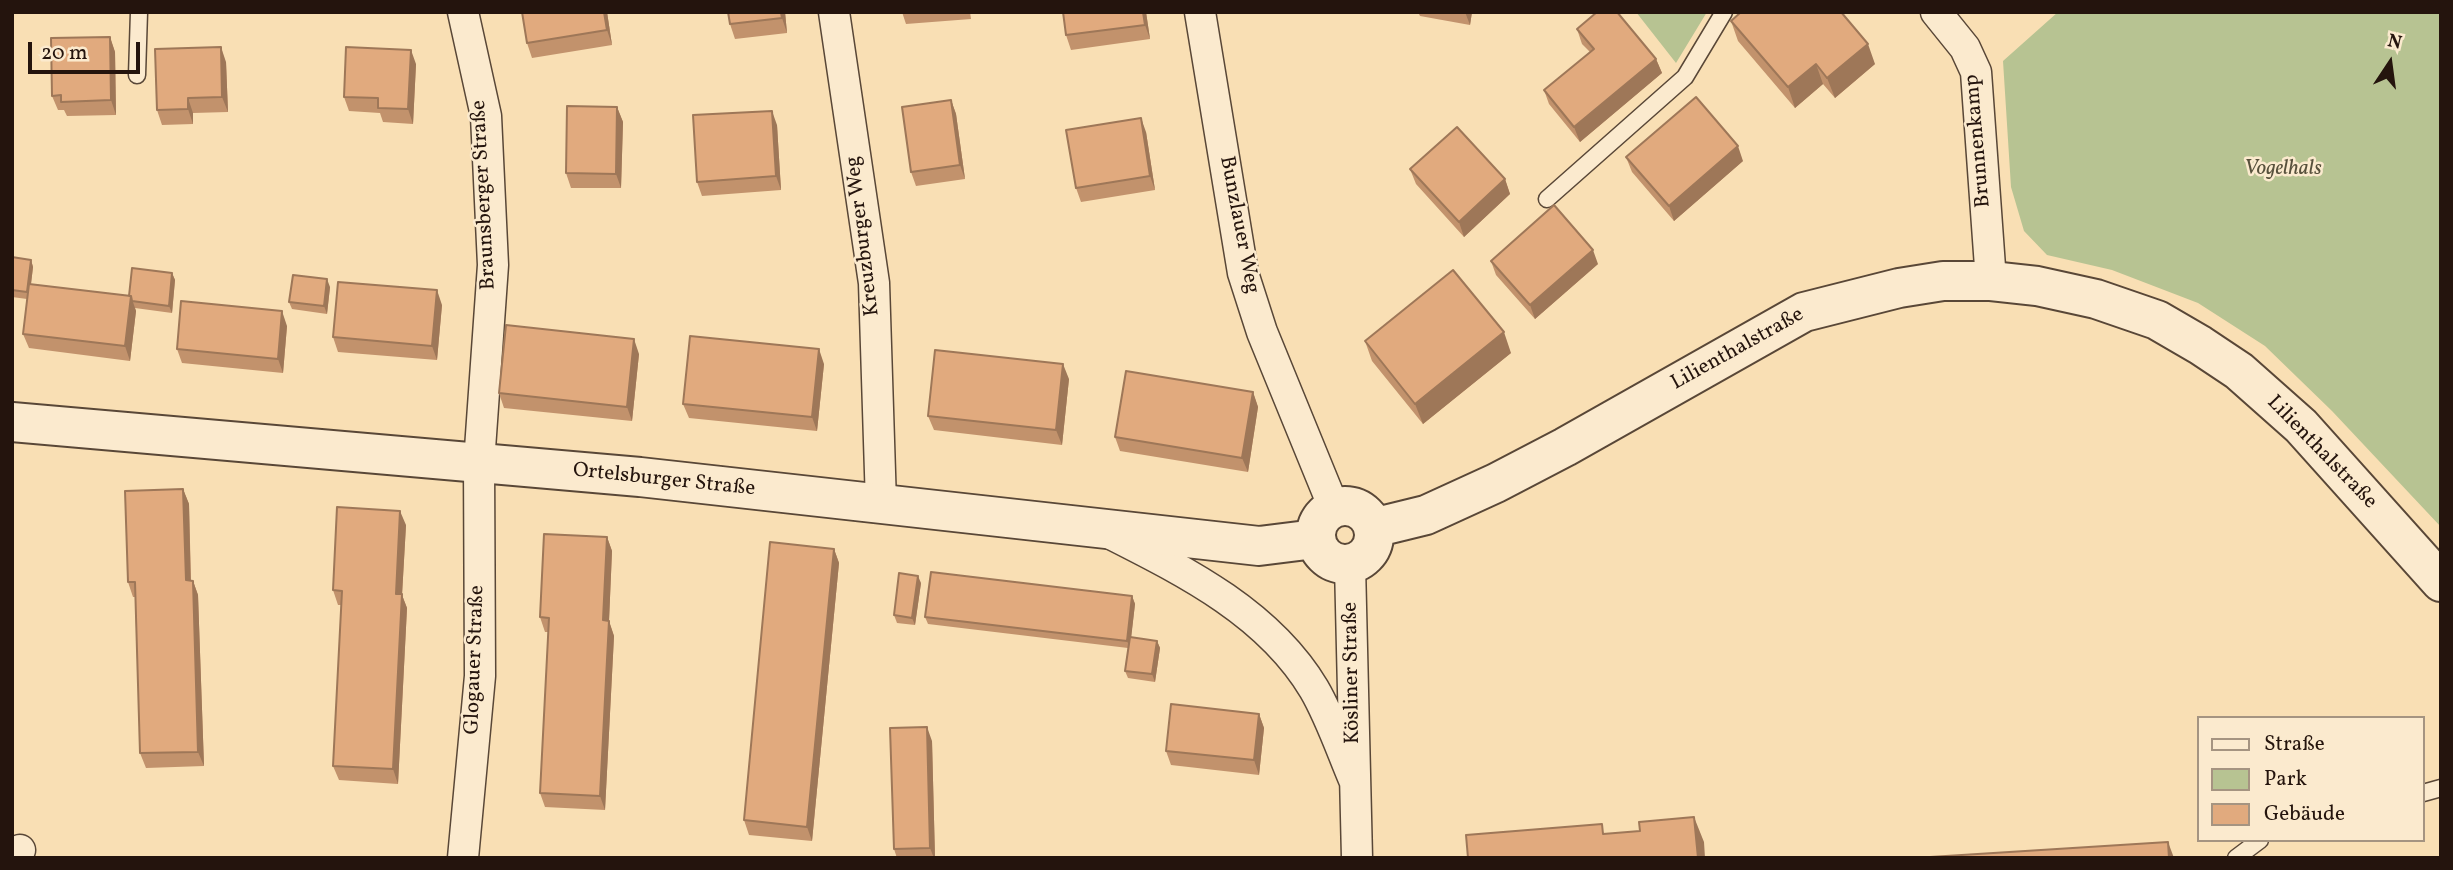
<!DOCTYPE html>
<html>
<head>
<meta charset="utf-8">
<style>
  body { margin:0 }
  #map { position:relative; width:2453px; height:870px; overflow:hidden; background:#f9dfb4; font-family:Vollkorn,serif }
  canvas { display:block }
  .frame { position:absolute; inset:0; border:14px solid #24140d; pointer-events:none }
  .legend { position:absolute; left:2197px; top:716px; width:228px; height:126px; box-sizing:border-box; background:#fbeace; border:2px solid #a59481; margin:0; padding:9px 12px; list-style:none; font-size:21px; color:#24140d }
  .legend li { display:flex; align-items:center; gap:14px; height:35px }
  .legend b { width:35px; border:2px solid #a59481 }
  .north { position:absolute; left:2355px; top:28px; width:70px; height:70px; -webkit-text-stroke:5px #fbeace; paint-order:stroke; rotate:13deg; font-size:19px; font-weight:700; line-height:28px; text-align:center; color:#24140d }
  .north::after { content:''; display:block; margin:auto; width:24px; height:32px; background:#24140d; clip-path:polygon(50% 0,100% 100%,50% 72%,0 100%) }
  .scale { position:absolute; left:28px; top:42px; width:112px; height:32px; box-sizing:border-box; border:4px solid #24140d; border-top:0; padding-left:9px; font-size:21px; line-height:24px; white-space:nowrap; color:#24140d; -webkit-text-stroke:5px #fbeace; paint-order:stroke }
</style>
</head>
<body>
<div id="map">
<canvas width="2453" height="870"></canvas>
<div class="frame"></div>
<ul class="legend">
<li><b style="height:9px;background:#fbeace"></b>Straße</li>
<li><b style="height:19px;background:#b7c392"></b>Park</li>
<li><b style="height:19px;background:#e1aa7e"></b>Gebäude</li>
</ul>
<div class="north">N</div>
<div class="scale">20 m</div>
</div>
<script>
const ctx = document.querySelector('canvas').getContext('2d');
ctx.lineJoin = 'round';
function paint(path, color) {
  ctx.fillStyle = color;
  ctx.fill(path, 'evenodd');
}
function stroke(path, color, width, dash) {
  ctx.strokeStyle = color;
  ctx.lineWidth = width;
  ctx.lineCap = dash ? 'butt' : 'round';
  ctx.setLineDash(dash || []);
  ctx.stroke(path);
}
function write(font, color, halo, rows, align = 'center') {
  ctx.font = font + ' Vollkorn,serif';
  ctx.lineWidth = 5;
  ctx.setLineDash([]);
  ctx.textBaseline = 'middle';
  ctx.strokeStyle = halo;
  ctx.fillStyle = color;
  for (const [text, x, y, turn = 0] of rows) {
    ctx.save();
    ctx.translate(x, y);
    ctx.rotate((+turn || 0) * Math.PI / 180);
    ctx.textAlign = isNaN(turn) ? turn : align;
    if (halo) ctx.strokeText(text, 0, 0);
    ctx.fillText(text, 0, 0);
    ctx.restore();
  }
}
const green = new Path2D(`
  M1636,12h71l-31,51z
  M2058,12h383v515l-109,-116 -67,-65 -67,-43 -86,-33 -65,-15 -23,-24 -13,-44 -8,-126z`);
const service = new Path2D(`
  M137,75l2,-63
  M1547,199l138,-122 39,-65
  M2423,793l18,-5
  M2236,858l24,-18`);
const minor = new Path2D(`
  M834,12l40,271 7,221
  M1200,12l43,261 19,59 72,176
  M1936,12l29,36 11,24 15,209
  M1113,535c75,38 156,79 201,154 17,29 28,63 41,93
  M1350,565l7,293
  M17,858l3,-8
  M463,858l17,-182 -1,-213 14,-198 -7,-149 -23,-104`);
const tertiary = new Path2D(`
  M12,422l628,55 619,69 56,-7
  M1316 535a29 29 0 1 1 58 0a29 29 0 1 1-58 0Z
  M1373,528l53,-13 70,-32 69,-36 239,-135 95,-24 44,-7h48l46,5 59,13 61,21 43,25 39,26 62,55 140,156`);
const wall = new Path2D(`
  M607,12l5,33 -80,13 -5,-15z
  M728,12h57l2,21 -52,6 -5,-15z
  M902,12h68l1,7 -65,5z
  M1146,12l4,27 -79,11 -5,-15z
  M1418,12h54l-2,13 -50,-9z
  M1731,21l144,43 -40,34 -12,-14 -28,24 -57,-67z
  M1577,29l79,30 6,14 -82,69 -31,-38 -5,-14 46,-38 -8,-8z
  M110,37l5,15 1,63 -49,1 -3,-6h-6l-6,-14z
  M226,62l2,50 -35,1v11l-31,1 -5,-15z
  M416,64l-3,60 -30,-2 -3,-9 -31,-2 -5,-14z
  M951,100l5,14 9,65 -49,7 -5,-14z
  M617,107l6,15 -2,66h-50l-5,-15z
  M777,125l4,65 -79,6 -5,-14z
  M1146,132l9,58 -74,12 -5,-14z
  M1626,157l117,4 -69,60 -42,-49z
  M1410,169l95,10 5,15 -46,43 -48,-53z
  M12,257l19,3 2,7 -2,17 98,12 43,-23 3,7 -3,33 -37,-5 1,3 -6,50 -101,-13 -6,-14 4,-35 -15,-2z
  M1491,261l107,3 -63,55 -39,-44z
  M330,287l-3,27 -35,-5 -3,-7z
  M442,305l-5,55 -99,-8 -5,-15z
  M287,326l-4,47 -101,-10 -5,-14z
  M1365,341l146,12 -88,71 -51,-63z
  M639,354l-7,67 -128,-13 -5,-15z
  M824,364l-7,67 -128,-13 -6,-14z
  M1069,379l-7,66 -128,-15 -6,-14z
  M1253,392l5,15 -10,65 -128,-21 -5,-14z
  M183,489l6,15 2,76 2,1 5,14 6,171 -58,2 -6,-15 -5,-156h-2l-5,-15z
  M406,525l-4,70 5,13 -9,176 -59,-4 -6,-14 9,-161h-4l-5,-15z
  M607,537l5,14 -3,70 5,15 -9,174 -60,-3 -5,-14 8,-161h-3l-5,-15z
  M834,549l5,14 -27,278 -63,-6 -5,-15z
  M921,583l-6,42 -18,-2 -3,-8z
  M1132,596l3,8 -4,33 26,4 3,7 -5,34 -27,-4 -3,-7 3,-23 -200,-24 -3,-7z
  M1259,714l5,14 -5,47 -88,-10 -5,-14z
  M932,741l3,117h-38l-3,-9z`);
const shadedWall = new Path2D(`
  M604,12h3l5,33 -5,-15z
  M781,12h4l2,21 -5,-15z
  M1143,12h3l4,27 -5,-14z
  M1465,12h7l-2,13z
  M110,37l5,15 1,63 -5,-15z
  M1868,44l7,20 -40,34 -8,-20z
  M221,47l5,15 2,50 -6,-15z
  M411,50l5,14 -3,60 -5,-15z
  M1656,59l6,14 -82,69 -6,-15z
  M1816,64l7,20 -28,24 -7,-21z
  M188,98l5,15v11l-5,-15z
  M951,100l5,14 9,65 -5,-14z
  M617,107l6,15 -2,66 -5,-14z
  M772,111l5,14 4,65 -5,-14z
  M1141,118l5,14 9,58 -5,-14z
  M1738,146l5,15 -69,60 -5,-15z
  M1505,179l5,15 -46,43 -5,-15z
  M1593,250l5,14 -63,55 -5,-14z
  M31,260l2,7 -4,33 -2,-8z
  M172,273l3,7 -3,33 -3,-7z
  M327,279l3,8 -3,27 -3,-8z
  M437,290l5,15 -5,55 -5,-14z
  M131,296l5,15 -6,50 -5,-15z
  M282,311l5,15 -4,47 -5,-14z
  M1504,332l7,21 -88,71 -8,-20z
  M634,339l5,15 -7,67 -5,-14z
  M819,349l5,15 -7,67 -5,-14z
  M1063,364l6,15 -7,66 -6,-15z
  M1253,392l5,15 -10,65 -6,-14z
  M183,489l6,15 2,91 -5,-15z
  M400,511l6,14 -4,70 5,13 -9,176 -5,-15 3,-175z
  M607,537l5,14 -3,70 5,15 -9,174 -5,-14 3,-176z
  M834,549l5,14 -27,278 -5,-14z
  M918,576l3,7 -6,42 -3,-7z
  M193,581l5,14 6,171 -6,-14z
  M1132,596l3,8 -5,44 -3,-7z
  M1157,641l3,7 -5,34 -3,-8z
  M1259,714l5,14 -5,47 -5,-15z
  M927,727l5,14 3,117h-1l-4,-10z
  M1694,817l10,25 1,16h-7z
  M2168,842l6,16h-5z`);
const building = new Path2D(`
  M522,12h82l3,18 -80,13z
  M728,12h53l1,6 -52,6z
  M1063,12h80l2,13 -79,10z
  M1597,12h20l39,47 -82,68 -30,-37 50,-41 -17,-20z
  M1741,12h100l27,32 -41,34 -11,-14 -28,23 -57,-66z
  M110,37l1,63 -50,2v-7l-9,1 -1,-58z
  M221,47l1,50 -34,1v11l-31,1 -2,-61z
  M346,47l65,3 -3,59 -30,-1v-10l-34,-1z
  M1696,97l42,49 -69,60 -43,-49z
  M951,100l9,65 -49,7 -9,-65z
  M567,106l50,1 -1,67 -50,-1z
  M772,111l4,65 -79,6 -4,-67z
  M1141,118l9,58 -74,12 -10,-58z
  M1457,127l48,52 -46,43 -49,-53z
  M1554,205l39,45 -63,55 -39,-44z
  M12,257l19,3 -4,32 -15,-2z
  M132,268l40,5 -3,33 -37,-5 -1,-5h-2z
  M1453,270l51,62 -89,72 -50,-63z
  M293,275l34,4 -3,27 -35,-4z
  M338,282l99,8 -5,56 -99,-9z
  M29,284l102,12 -6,50 -102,-12z
  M181,301l101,10 -4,48 -101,-10z
  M506,325l128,14 -7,68 -128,-14z
  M690,336l129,13 -7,68 -129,-13z
  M935,350l128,14 -7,66 -128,-14z
  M1126,371l127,21 -11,66 -127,-21z
  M183,489l3,91 7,1 5,171 -58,1 -5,-171h-7l-3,-91z
  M337,507l63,4 -4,83h6l-9,175 -60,-3 9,-175 -9,-1z
  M544,534l63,3 -4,83 6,1 -9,175 -60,-3 9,-175 -9,-1z
  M770,542l64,7 -27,278 -63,-7z
  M931,572l201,24 -5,45 -202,-24z
  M899,573l19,3 -6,42 -18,-3z
  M1130,637l27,4 -5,33 -27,-3z
  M1171,704l88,10 -5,46 -88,-9z
  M927,727l3,121 -36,1 -4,-121z
  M1694,817l4,41h-230l-2,-23 136,-11 1,10 37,-3 -1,-9z
  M2168,842l1,16h-255z`);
const streetNames = [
  ["Brunnenkamp",1979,141,-95],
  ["Braunsberger Straße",485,195,-93],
  ["Bunzlauer Weg",1238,225,79],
  ["Kreuzburger Weg",864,236,-97],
  ["Lilienthalstraße",1738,350,-29],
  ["Lilienthalstraße",2321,453,46],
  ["Ortelsburger Straße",664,481,6],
  ["Glogauer Straße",476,660,-88],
  ["Kösliner Straße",1353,673,-91]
];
const parkNames = [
  ["Vogelhals",2283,170]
];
paint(green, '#b7c392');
stroke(service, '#594737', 19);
stroke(minor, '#594737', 33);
stroke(tertiary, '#594737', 42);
stroke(service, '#fbeace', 16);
stroke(minor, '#fbeace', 30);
stroke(tertiary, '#fbeace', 38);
paint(wall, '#c2926c');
paint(shadedWall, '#9e7758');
paint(building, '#e1aa7e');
stroke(building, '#9e7758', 2);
write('21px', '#24140d', '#fbeace', streetNames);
write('italic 21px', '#57513c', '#fbeace', parkNames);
</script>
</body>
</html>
